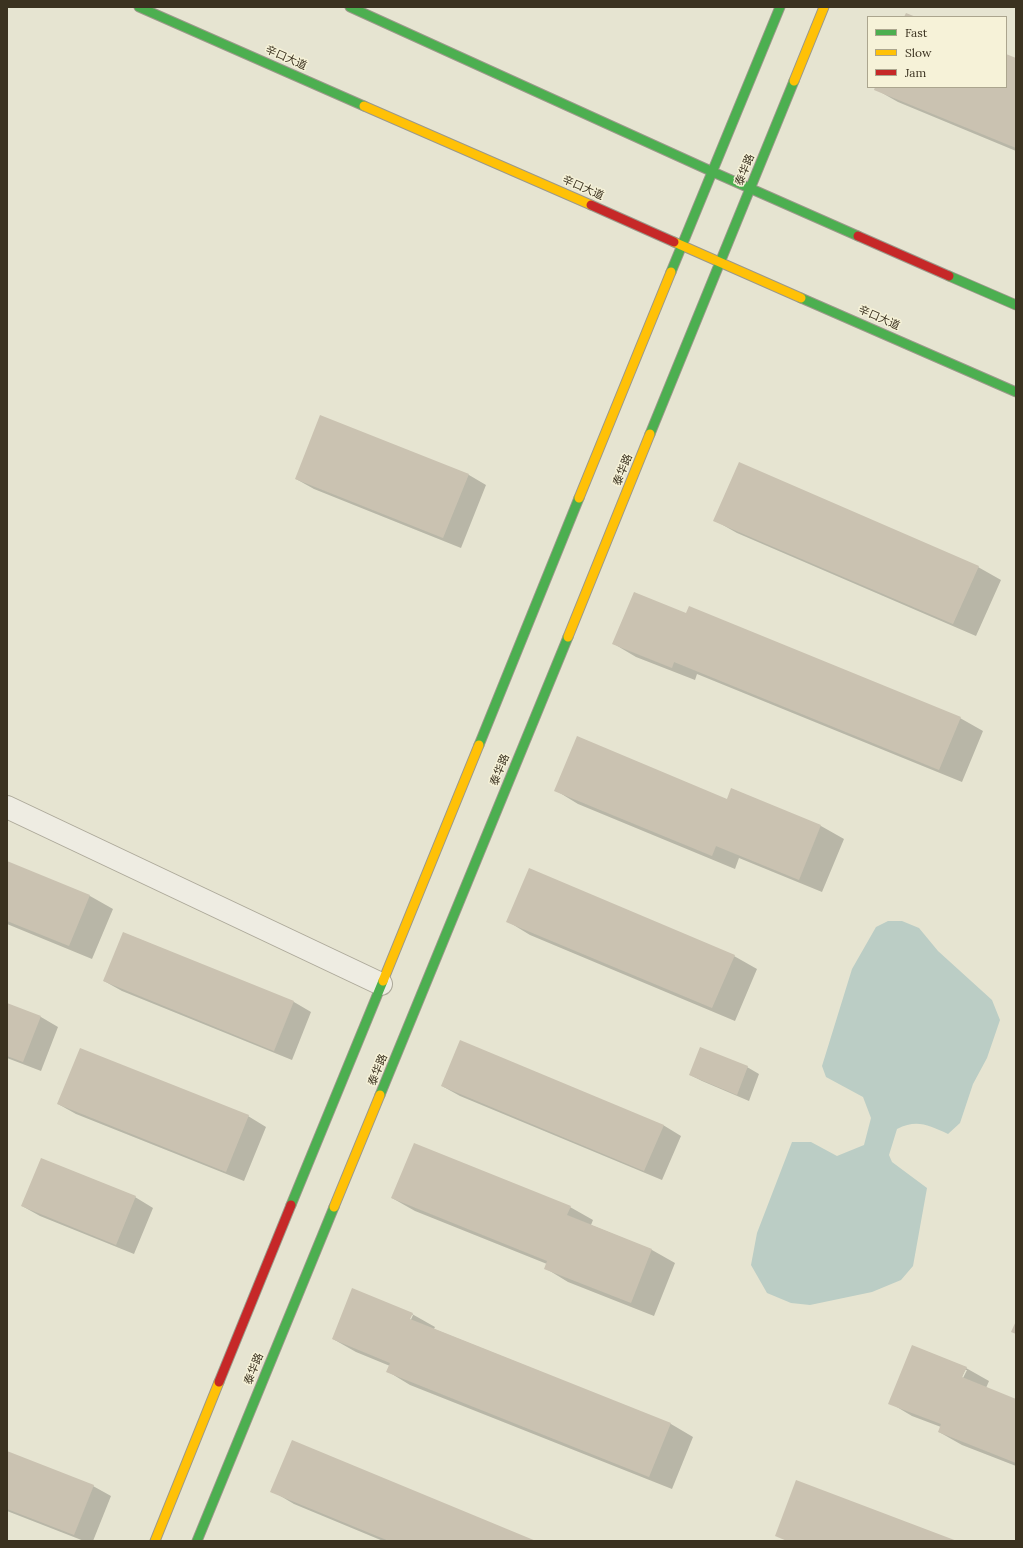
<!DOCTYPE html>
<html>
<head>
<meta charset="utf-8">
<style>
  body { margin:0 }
  #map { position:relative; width:1023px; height:1548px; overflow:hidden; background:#e6e4d1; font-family:Lora,serif }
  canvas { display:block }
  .frame { position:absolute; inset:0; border:8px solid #3b3220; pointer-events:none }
  .legend { position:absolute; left:867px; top:16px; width:140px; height:72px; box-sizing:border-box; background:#f6f2d8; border:1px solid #aba58e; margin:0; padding:5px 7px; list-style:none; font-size:12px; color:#3b3220 }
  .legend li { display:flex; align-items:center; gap:8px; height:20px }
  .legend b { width:20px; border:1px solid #aba58e }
</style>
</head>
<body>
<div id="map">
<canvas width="1023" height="1548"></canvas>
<div class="frame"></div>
<ul class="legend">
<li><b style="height:5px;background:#4caf50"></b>Fast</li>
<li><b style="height:5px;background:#ffc107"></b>Slow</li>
<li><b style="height:5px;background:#c62828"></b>Jam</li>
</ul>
</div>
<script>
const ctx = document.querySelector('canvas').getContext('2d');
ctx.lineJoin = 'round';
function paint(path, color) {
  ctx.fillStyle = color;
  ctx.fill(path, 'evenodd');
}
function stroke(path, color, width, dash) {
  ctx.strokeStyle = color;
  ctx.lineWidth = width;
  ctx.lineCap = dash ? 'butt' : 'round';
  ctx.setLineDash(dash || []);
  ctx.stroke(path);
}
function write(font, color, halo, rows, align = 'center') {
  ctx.font = font + ' Lora,"Noto Sans SC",serif';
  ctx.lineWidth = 3;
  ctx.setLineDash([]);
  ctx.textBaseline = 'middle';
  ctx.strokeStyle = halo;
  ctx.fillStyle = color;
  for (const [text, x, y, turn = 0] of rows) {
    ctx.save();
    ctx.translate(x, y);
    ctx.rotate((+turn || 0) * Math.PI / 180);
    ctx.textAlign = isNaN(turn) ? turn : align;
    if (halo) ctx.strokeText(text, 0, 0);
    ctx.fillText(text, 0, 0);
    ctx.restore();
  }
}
const water = new Path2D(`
  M888,921h14l17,7 19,23 54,49 8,20 -13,38 -14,26 -13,39 -12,11c-20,-9 -31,-15 -51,-5l-8,26 3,7 35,26 -14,78 -12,14 -29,12 -62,13 -19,-2 -24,-10 -16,-28 6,-32 35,-91h19l26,14 27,-11 7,-27 -8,-21 -37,-20 -4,-11 30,-97 24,-42z`);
const shadow = new Path2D(`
  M1006,55l10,4v92l-118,-49 -23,-13 1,-2h130z
  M469,475l17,10 -25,63 -147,-59 -18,-10z
  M714,520l264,47 23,13 -25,56 -239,-103z
  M614,644l346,74 23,13 -21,51 -265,-108 -2,6 -59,-23z
  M732,789l89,37 23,13 -22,53 -83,-34 -4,11 -157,-65 -23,-14 172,10z
  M7,862l83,34 23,13 -21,50 -85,-35z
  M507,921l227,35 23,13 -22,52 -205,-86z
  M124,933l170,69 17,10 -19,48 -170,-69 -18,-10z
  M7,1004l34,13 17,10 -17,44 -34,-13z
  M747,1067l12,7 -10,27 -47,-20 -12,-6z
  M442,1086l221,39 18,11 -19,44 -202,-84z
  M58,1104l190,12 18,11 -22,54 -168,-67z
  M135,1197l18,11 -19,46 -94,-38 -18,-10z
  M392,1198l178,9 23,13 -2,5 61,25 23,13 -21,53 -86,-34 -23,-14 2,-4 -132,-53z
  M412,1314l23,13 -1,2 237,95 22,13 -21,52 -262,-104 -23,-14 3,-5 -34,-14 -23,-13zM411,1315h2l-4,9 -2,-1z
  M966,1368l23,13 -3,7 30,12v66l-54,-21 -23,-13 2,-5 -29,-11 -22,-13zM965,1370h2l-6,12h-1z
  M7,1452l86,34 18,10 -18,45h-9l-77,-30z
  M272,1491l261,50h-150l-89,-37z`);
const building = new Path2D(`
  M906,13l10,4h-12z
  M1006,54l10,4v90l-142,-58 1,-3h131z
  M320,415l149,59 -26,64 -148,-59z
  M739,462l240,104 -26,58 -240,-103z
  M634,592l52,21 3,-7 272,111 -22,53 -265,-108 -2,6 -60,-24z
  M577,736l150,63 4,-11 90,37 -22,55 -83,-34 -4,10 -158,-65z
  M7,861l83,34 -21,51 -62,-25z
  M529,868l206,87 -23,53 -206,-86z
  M123,932l171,69 -20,50 -171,-70z
  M7,1003l34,13 -18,46 -16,-6z
  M460,1040l204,85 -20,46 -203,-85z
  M700,1047l48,19 -11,29 -48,-20z
  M80,1048l169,67 -23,57 -169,-68z
  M414,1143l157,63 -4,9 85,34 -21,54 -87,-34 3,-8 -156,-63z
  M41,1158l95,38 -20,49 -95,-39z
  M352,1288l61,25 -3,6 261,104 -22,54 -263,-105 4,-9 -58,-24z
  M1016,1321v13l-5,-2z
  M912,1345l55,22 -5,10 54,22v64l-78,-31 3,-8 -53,-20z
  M292,1440l244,101h-147l-119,-49z
  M7,1451l87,34 -20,50 -67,-26z
  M796,1480l161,61h-170l-12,-5z`);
const street = new Path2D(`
  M7,807l374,177`);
const fast = new Path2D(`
  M139,7l225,99
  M350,7l363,165 145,64
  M671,272l109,-265
  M949,276l67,29
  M801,298l215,94
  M650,434l144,-353
  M479,745l100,-247
  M380,1095l188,-458
  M291,1205l92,-224
  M197,1541l137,-334`);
const slow = new Path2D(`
  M794,81l30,-74
  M364,106l227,99
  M674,242l127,56
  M579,498l92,-226
  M568,637l82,-203
  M383,981l96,-236
  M334,1207l46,-112
  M155,1541l64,-159`);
const jam = new Path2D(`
  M591,205l83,37
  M858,236l91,40
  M219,1382l72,-177`);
const streetNames = [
  ["辛口大道",286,58,24],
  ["泰华路",745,170,-68],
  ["辛口大道",583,188,24],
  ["辛口大道",879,318,24],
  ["泰华路",623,470,-68],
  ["泰华路",500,770,-68],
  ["泰华路",378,1070,-68],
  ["泰华路",254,1369,-68]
];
paint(water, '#bbcdc5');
paint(shadow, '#0003');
paint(building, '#cac2b1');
stroke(street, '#aca899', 24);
stroke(fast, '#9b988a', 11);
stroke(slow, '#9b988a', 11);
stroke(jam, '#9b988a', 11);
stroke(street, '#eeece2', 22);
stroke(fast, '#4caf50', 9);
stroke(slow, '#ffc107', 9);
stroke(jam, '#c62828', 9);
write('11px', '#3b3220', '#f6f2d8', streetNames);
</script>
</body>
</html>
